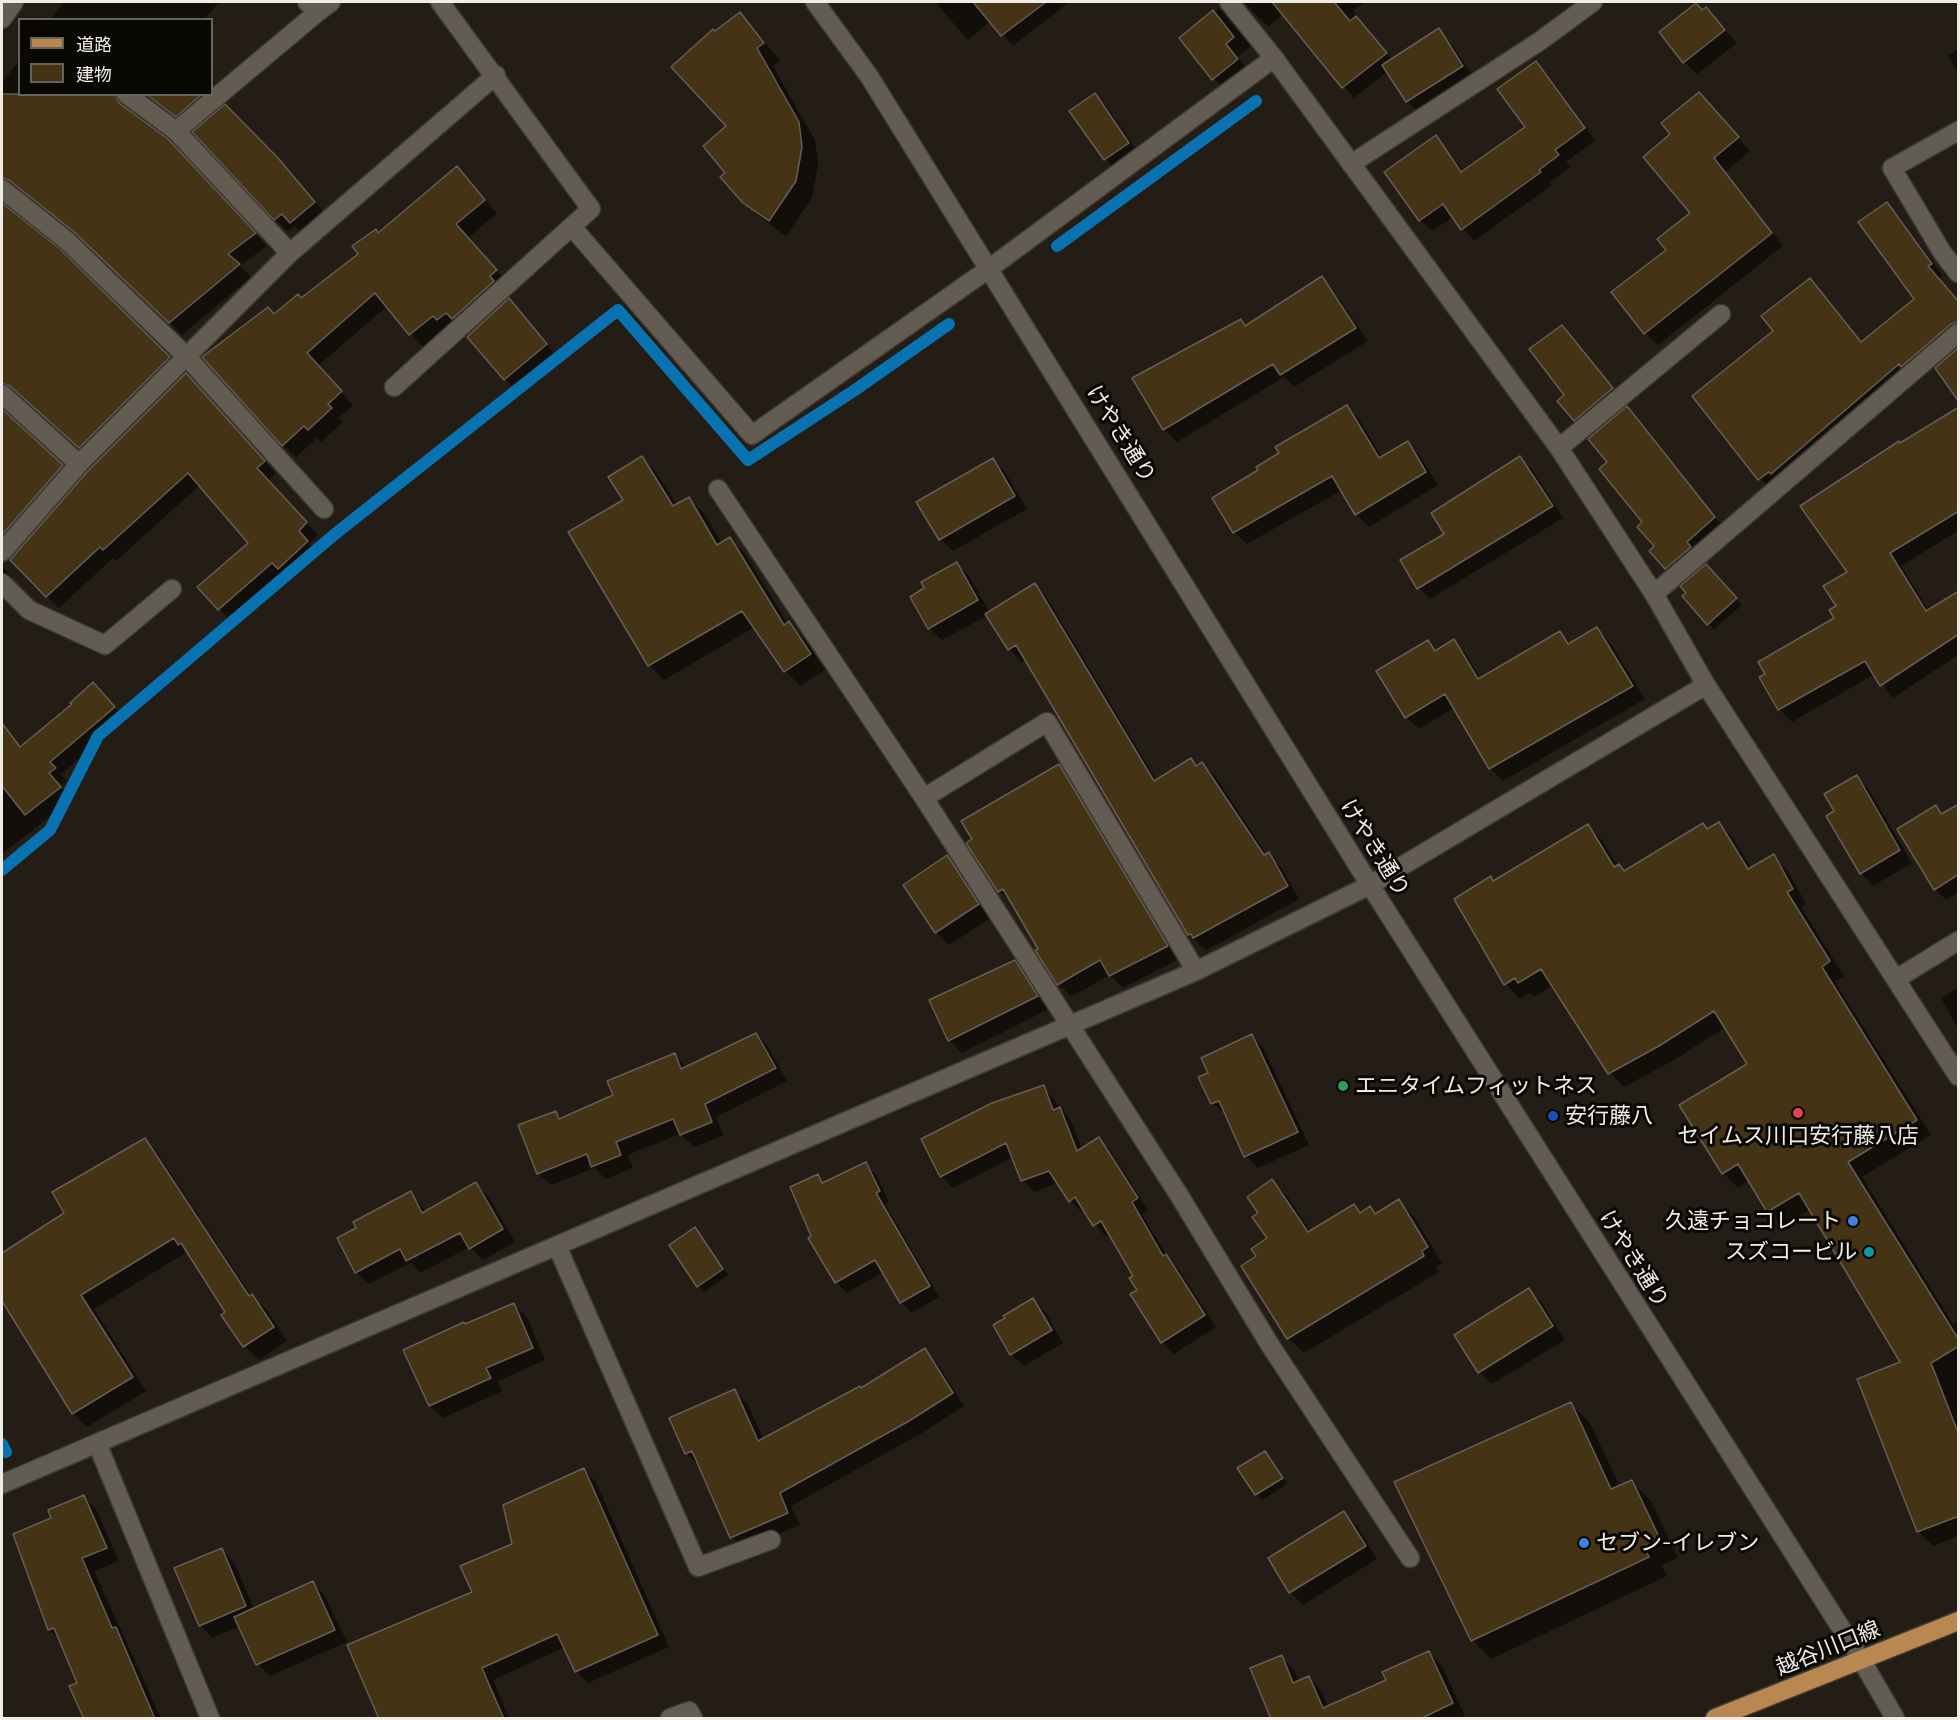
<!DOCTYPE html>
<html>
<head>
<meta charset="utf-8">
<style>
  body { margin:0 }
  #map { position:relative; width:1960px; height:1720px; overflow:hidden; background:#231d15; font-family:Commissioner,"Noto Sans JP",sans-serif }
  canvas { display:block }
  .frame { position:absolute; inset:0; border:3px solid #f0ede7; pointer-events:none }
  .legend { position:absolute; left:18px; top:18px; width:195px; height:78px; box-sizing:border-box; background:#0a0805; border:2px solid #66645f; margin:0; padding:8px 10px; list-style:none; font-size:18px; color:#f0ede7 }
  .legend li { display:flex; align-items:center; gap:12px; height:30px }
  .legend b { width:30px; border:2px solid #66645f }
</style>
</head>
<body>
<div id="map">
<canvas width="1960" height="1720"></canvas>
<div class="frame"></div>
<ul class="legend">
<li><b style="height:8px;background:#b98851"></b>道路</li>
<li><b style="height:16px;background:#453316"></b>建物</li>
</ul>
</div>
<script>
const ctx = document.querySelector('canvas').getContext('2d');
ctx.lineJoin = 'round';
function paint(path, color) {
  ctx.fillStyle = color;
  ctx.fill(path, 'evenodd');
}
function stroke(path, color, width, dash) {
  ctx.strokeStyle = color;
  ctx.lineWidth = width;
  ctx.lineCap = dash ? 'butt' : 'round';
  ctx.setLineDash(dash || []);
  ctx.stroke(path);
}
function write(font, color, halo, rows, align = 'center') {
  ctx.font = font + ' Commissioner,"Noto Sans JP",sans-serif';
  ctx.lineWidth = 6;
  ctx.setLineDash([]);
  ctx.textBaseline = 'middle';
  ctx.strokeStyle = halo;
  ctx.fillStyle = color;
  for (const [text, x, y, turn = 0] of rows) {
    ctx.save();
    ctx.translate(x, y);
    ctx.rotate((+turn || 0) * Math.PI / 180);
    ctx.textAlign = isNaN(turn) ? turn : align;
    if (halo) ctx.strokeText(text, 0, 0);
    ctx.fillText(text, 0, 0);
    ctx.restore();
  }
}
const shadow = new Path2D(`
  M64,2h155l-15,18h-154z
  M935,2h134l-56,44 -22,-25 -23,19z
  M1244,2h121l-12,9 40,49 45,-30 13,13 24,36 -55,35 -13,-13 -19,-30 -34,27 -71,-84 -15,13z
  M1219,8l32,38 -13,11 12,15 -25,19 -44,-53z
  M1706,9l31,34 -40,31 -13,-12 18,-51z
  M740,14l40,46 -7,6 42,74 3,24 -6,34 -26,38 -24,-17 -18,-17 -17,-29 1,-47 -13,-93z
  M1958,49v24l-10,-18z
  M20,59v35h121l-12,5 -2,10 40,32 100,105 -27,20 11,11 -69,58 -95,-92 -64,-51 -12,-2 -6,5 -2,11 55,44 123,120 -89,89 -69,-62 -11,-2 -7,4 -2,11 2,4 69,64 -69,80 -2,10 9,8 -10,10v-503z
  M1536,63l11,11 48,66 -29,22 4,5 -20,15 2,3 -78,56 -21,-24 -21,14 -12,-11 16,-83 28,35 63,-45z
  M141,94h71l-23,34z
  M1699,94l51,57 -25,21 58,74 -125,99 -13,-12 23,-83 24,-37 -20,-79z
  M1095,95l12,12 34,49 -23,16 -12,-13 -35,-48z
  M225,106l66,67 36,43 -24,19 -8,-9 -7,5 -13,-12z
  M457,168l40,45 -29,25 40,45 -57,49 -5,-5 -23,20 -36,-41 -69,60 35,39 -14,13 4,4 -22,20 -4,-4 -21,19 -13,-12 -8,-129 27,-17 58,-45 19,-19z
  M1887,204l11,11 45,61 -4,3 19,23v30l-187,159 -77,-95 81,-64 35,-52 53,63 53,-44z
  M1322,278l12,13 34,50 -74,46 -10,-10 -107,65 -13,-13 77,-108 5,5z
  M521,313l37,45 -41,34 -48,-55z
  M1595,366l23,29 -37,31 -6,-6z
  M198,387l78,86 -8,8 50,54 -9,9 10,10 -29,26 -6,-6 -53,47 -31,-34 50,-44 -50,-58 -84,76 -3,-3 -54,50 -47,-49z
  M1346,407l13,12 23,39 26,-15 12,13 18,29 -69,42 -13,-13 -14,-24 -95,54 -13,-12 26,-61z
  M1627,408l97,120 -47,50 -26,-27 5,-5 -47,-83z
  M1958,409v122l-57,35 28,45 29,-18v62l-65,43 -18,-24 -83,48 -13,-13 58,-91 12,-46 51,-127z
  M642,458l15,15 20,33 12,-7 15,14 18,31 8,-5 15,15 43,70 16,14 21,32 -25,16 -14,-15 -31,-44 -91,53 -15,-15 -24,-164z
  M1520,458l12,11 31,49 -133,81 -11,-11 27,-54z
  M993,460l12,12 22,37 -74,42 -13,-12z
  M957,564l12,12 21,37 45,-28 12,13 110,183 33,-21 7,7 5,-3 13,12 52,79 14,12 18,32 -92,51 -5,-3 -13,-13 -163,-275 -4,3 -13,-13 -21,-34 -46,25 -13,-12z
  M1712,572l30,33 -28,24 -6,-6z
  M1597,628l12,13 36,58 -142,82 -13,-13 -36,-60 -35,21 -13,-12 22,-75 9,9 16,-10 13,13 15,25 79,-46 11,11z
  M105,696l21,24 -65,54 6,7 -7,5 11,14 -69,54v-102l12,-10 7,6 53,-43z
  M1059,766l12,12 108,181 -56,29 -13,-13 -39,22 -12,-13 -46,-81 -14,-12z
  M1856,777l13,13 43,73 -39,23 -12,-13 -25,-62z
  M1958,806v87l-12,7 -11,-11 1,-82 7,8z
  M1703,824l5,6 11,-6 14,14 19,31 21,-13 15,15 18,33 -5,3 43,69 -9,6 96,153 -69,42 91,147 5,-3v215l-25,10 -15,-15 -16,-168 -92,-154 -27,17 -14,-15 -19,-31 -12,8 -15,-15 26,-108 -23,-38 -52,33 -50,27 -14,-14 -57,-88 -19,12 -4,-4 -10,6 -14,-15 -50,-84 34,-22 4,4 94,-56 14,14 16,26 7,6z
  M947,857l13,13 31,48 -42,27 -13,-13z
  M1014,962l13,12 22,35 -87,44 -13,-13 -18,-39z
  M1958,988v41l-17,-31z
  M756,1035l13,13 18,33 -71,36 8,18 -30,12 -14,-13 -52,21 5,13 -28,11 -10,-11 -44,17 -13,-12 17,-61 7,7 53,-23 60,-41 12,13z
  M1252,1036l12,13 45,96 -51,23 -12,-12 -19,-41 -15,-12 -2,-29z
  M1044,1087l27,34 11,28 17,-10 11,11 38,60 -6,4 27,45 9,9 38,59 -42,27 -12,-12 -30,-47 7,-4 -4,-15 -25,-42 -4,3 -22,-27 -2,2 -12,-11 -12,-18 -24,9 -11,-12 -9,-23 -61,31 -12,-12z
  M144,1140l14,14 93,141 15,14 21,32 -28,19 -14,-14 -22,-31 4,-2 -40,-61 -93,57 52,82 -59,36 -14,-14 -71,-115v-44l64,-41z
  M866,1164l10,11 13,27 -4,2 54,93 -27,16 -11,-11 -18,-30 -36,21 -11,-11 -23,-46 5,-60 7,8z
  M1272,1181l16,16 23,35 43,-26 8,7 8,-5 7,6 22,-13 15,16 28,46 -6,4 3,5 -135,81 -16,-15 -30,-82 11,-17 -9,-25z
  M475,1183l13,13 27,46 -32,18 -13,-13 -50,26 -9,-10 -42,21 -13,-12 2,-43 53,-36 15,19z
  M700,1235l28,40 -24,17 -6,-6z
  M1529,1290l13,13 23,37 -73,44 -13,-12z
  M1033,1300l13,13 17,30 -39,23 -13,-12z
  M514,1305l13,12 18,43 -47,21 4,10 -59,27 -13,-12 -25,-56z
  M925,1350l12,13 27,43 -42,27 -131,73 9,19 -56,24 -12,-12 -33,-71 -13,-13 49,-62 12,12 17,37 98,-51z
  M1571,1404l19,19 30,64 12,-5 19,19 27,57 -16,7 5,11 -176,83 -19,-19z
  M1265,1452l22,32 -25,16 -23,-32z
  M584,1470l12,12 73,165 -81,36 -12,-11 -11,-25 -72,33 16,38h-129l94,-125z
  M83,1496l13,13 23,52 -25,10 67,147h-75l-7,-34 -17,-42 -13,-13 4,-110z
  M1344,1513l13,13 20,33 -74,46 -13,-13z
  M222,1550l12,12 20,47 59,-26 12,13 22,46 -77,34 -12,-12 -18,-38 -28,12 -12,-13z
  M1429,1653l13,13 23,50 -6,2h-87l16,-37z
  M1281,1657l13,12 5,13 10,-4 12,12 12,28h-60z`);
const stream = new Path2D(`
  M1057,246l199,-145
  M2,870l48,-40 48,-94 237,-202 283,-224 130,150 107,-70 94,-66
  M2,1444l4,8`);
const building = new Path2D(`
  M973,2h73l-45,34z
  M1272,2h62l16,19 6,-5 31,37 -45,35z
  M1696,3l6,7 4,-3 19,23 -42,33 -24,-31z
  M1213,10l21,27 -8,7 12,15 -26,21 -33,-42z
  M740,12l24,31 -7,5 42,74 3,25 -6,34 -27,40 -26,-18 -23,-26 5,-4 -22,-27 23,-20 -55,-59 42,-38 2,2z
  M1439,28l24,38 -57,36 -24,-37z
  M1536,61l49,67 -30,22 4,5 -20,15 2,2 -80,58 -18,-26 -24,17 -35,-49 52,-37 25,37 64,-45 -28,-38z
  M1699,92l40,45 -25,21 58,75 -128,101 -33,-42 55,-42 -9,-11 33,-26 -47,-56 27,-23 -9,-11z
  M1095,93l34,50 -25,17 -35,-49z
  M2,94h113l4,9 49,36 88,94 -28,21 12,10 -71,59 -96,-92 -64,-51 -7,-2z
  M146,94h56l-26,23z
  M225,104l53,54 37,44 -25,21 -8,-9 -8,6 -82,-88z
  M457,166l28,34 -29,24 41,46 -7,6 4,5 -42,38 -6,-6 -9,7 -4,-4 -24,19 -34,-42 -68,60 35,38 -14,13 4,4 -24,22 -4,-4 -22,20 -80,-89 66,-50 6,7 24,-20 3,4 57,-44 -6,-8 24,-17 2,4z
  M1887,202l45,62 -4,2 31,36v20l-8,2 -50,43 -2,-3 -128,110 -2,-2 -11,8 -66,-84 81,-65 -12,-15 49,-38 51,64 53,-43 -56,-77z
  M2,203l57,45 111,109 -91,91 -69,-62 -8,-3z
  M1322,276l34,52 -76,47 -7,-11 -110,66 -31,-52 109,-59 4,7z
  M509,298l38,46 -43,36 -37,-43z
  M1562,325l51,63 -39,33 -17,-20 7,-6 -35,-46z
  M1959,347v55l-24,-34z
  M186,373l79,88 -8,7 50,54 -8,9 9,10 -30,28 -6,-6 -54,47 -21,-23 51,-44 -60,-70 -85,77 -3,-3 -54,50 -36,-37 77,-88z
  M1347,405l32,53 29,-17 18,31 -71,43 -23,-39 -99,57 -21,-35 46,-28 -2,-3 23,-14 -4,-6z
  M1627,406l88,111 -28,25 4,5 -26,22 -16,-18 5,-5 -17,-19 5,-5 -43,-53 8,-7 -19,-23z
  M1959,407v104l-69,42 36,58 33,-20v43l-79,52 -15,-25 -87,49 -19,-33 6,-3 -7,-12 76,-44 -5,-8 7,-4 -13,-20 24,-14 -47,-66 99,-65 1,2z
  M2,409l61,56 -61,70z
  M642,456l31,50 16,-9 28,48 13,-8 54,88 5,-4 22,33 -27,18 -42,-61 -94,55 -80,-134 55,-32 -15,-23z
  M1520,456l33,50 -136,83 -17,-29 44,-26 -13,-21z
  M993,458l22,38 -76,44 -23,-38z
  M957,562l21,38 -50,29 -18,-32 14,-9 -3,-6z
  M1706,564l31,34 -30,27 -25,-29 4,-3 -6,-7z
  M1035,583l119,198 37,-23 5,8 6,-4 62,93 5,-3 19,34 -95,52 -2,-4 -3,1 -172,-290 -8,5 -23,-36z
  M1597,627l36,59 -144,83 -44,-75 -40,24 -29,-47 52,-31 7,11 19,-12 24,40 82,-48 8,13z
  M93,682l22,25 -65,55 6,6 -7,5 12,14 -36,28 -23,-29v-63l18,24 52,-43 -2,-1z
  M1059,764l109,182 -59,30 -9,-16 -43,25 -22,-35 3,-1 -35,-60 -5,3 -32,-49 6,-4 -11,-18z
  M1857,775l43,75 -40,24 -34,-58 8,-5 -10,-17z
  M1959,804v70l-25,16 -37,-61 39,-24 5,9z
  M1719,822l29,47 26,-15 19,35 -6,3 43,69 -8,6 95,153 -69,42 111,178v6l-28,17 28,72v81l-42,16 -60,-153 43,-17 -101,-169 -32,19 -29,-48 -16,10 -43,-69 68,-41 -33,-53 -55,35 -51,28 -67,-105 -23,14 -3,-5 -11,7 -50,-86 37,-23 2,5 95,-57 26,43 5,-3 5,7 79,-48 4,6z
  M947,855l32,49 -44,29 -32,-48z
  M1015,960l23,36 -90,45 -19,-41z
  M756,1033l20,35 -71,36 7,18 -32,13 -7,-16 -57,23 5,13 -30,12 -4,-13 -50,20 -19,-49 38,-14 3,8 54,-24 -6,-14 68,-28 6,16z
  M1252,1034l46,98 -54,25 -25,-56 -8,3 -13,-27 10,-4 -7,-15z
  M1044,1085l9,25 7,-3 17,44 22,-14 39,61 -6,4 31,54 3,-2 39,61 -44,28 -31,-49 7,-4 -8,-12 4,-2 -32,-55 -8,5 -18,-29 -6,5 -20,-31 -28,10 -15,-38 -66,34 -19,-38 71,-36z
  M145,1138l104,158 3,-2 22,33 -31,20 -22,-32 4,-3 -44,-69 -3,2 -4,-7 -93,57 52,82 -61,37 -70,-113v-48l62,-40 -12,-21z
  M866,1162l14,29 -4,2 54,93 -30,17 -25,-43 -40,23 -27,-45 3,-2 -21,-49 28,-13 4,9z
  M1272,1179l36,53 46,-28 6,9 10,-7 5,8 24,-15 29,48 -6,4 2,5 -137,83 -46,-73 15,-10 -5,-7 16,-11 -15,-21 6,-4 -11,-16z
  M476,1182l27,47 -34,20 -9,-16 -54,28 -6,-12 -45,24 -18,-35 19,-10 -3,-6 58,-31 11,22z
  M695,1227l28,42 -26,18 -28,-42z
  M1529,1288l24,38 -75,47 -24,-38z
  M1033,1298l19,32 -42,25 -17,-30 12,-7 -2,-2z
  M514,1303l19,45 -47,20 5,10 -62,28 -26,-56 61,-28 1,2z
  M925,1348l28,45 -44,28 -129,72 8,20 -58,25 -38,-87 -7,3 -16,-36 66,-29 23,52 102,-55 1,2z
  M1571,1402l40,87 21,-9 28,59 -16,7 5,11 -178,84 -77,-159z
  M1265,1451l18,27 -28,17 -18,-27z
  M584,1468l74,167 -83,37 -18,-38 -75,34 22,51h-125l-32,-74 125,-53 -12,-26 52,-22 -9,-39z
  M84,1495l23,53 -25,10 30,70 4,-1 39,92h-71l-15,-33 8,-3 -23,-55 -6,2 -35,-96 38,-16 -3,-8z
  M1344,1511l22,35 -77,47 -21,-35z
  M222,1548l24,58 -47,20 -25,-58z
  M313,1581l22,49 -79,35 -22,-48z
  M1429,1651l24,52 -33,16h-149l-21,-51 32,-13 11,28 16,-7 14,32 63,-28 -4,-8z`);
const minor = new Path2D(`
  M307,2l12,9 12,-9
  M815,2l54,74 501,809 492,776 33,57
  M1229,2l45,56 285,390 95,146 52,91 252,391
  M2,19l12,-17
  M126,94l50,37 143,-120
  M176,131l114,122
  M1958,131l-66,37 50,84 16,21
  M1351,164l189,-123 53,-39
  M2,189l64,51 120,116 138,153
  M572,227l180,208 238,-167 284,-210
  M394,387l197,-178 -151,-207
  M2,394l77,70
  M1559,448l162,-134
  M718,489l206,309 255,397 91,150 140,213
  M2,552l77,-88 211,-211 206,-178
  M2,583l27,27 76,35 67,-56
  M1654,594l304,-261
  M924,798l123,-76 149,249
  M1896,979l62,-38
  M557,1246l141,321 73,-27
  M97,1443l113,275
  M2,1484l1194,-513 174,-86 336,-200
  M670,1718l19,-7 4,7`);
const major = new Path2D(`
  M1715,1718l243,-97`);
const markers = [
  [1343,1086,6,"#2e9e5b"],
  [1798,1113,6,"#e0444e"],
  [1553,1116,6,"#1a4fb4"],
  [1853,1221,6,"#3f7fe0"],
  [1869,1252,6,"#0f9aa8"],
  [1584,1543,6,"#3f7fe0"]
];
const streetNames = [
  ["けやき通り",1121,434,58],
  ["けやき通り",1375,848,58],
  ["けやき通り",1634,1259,58],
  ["越谷川口線",1828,1648,-22]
];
const poiNames = [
  ["エニタイムフィットネス",1355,1086],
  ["安行藤八",1565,1116],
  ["セイムス川口安行藤八店",1798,1136,"center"],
  ["久遠チョコレート",1841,1221,"right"],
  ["スズコービル",1857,1252,"right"],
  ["セブン-イレブン",1596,1543]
];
paint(shadow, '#0007');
stroke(stream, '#0972b0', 12);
paint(building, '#453316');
stroke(building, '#645e54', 1.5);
stroke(minor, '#3e3a34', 21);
stroke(major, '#3e3a34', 21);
stroke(minor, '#635c52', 18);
stroke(major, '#b98851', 18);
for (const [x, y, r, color] of markers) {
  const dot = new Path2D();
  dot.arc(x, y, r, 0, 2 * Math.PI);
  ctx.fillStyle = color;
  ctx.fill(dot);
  stroke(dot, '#0a0805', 2);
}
write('22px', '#f0ede7', '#0a0805', streetNames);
write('22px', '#f0ede7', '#0a0805', poiNames, 'left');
</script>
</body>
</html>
